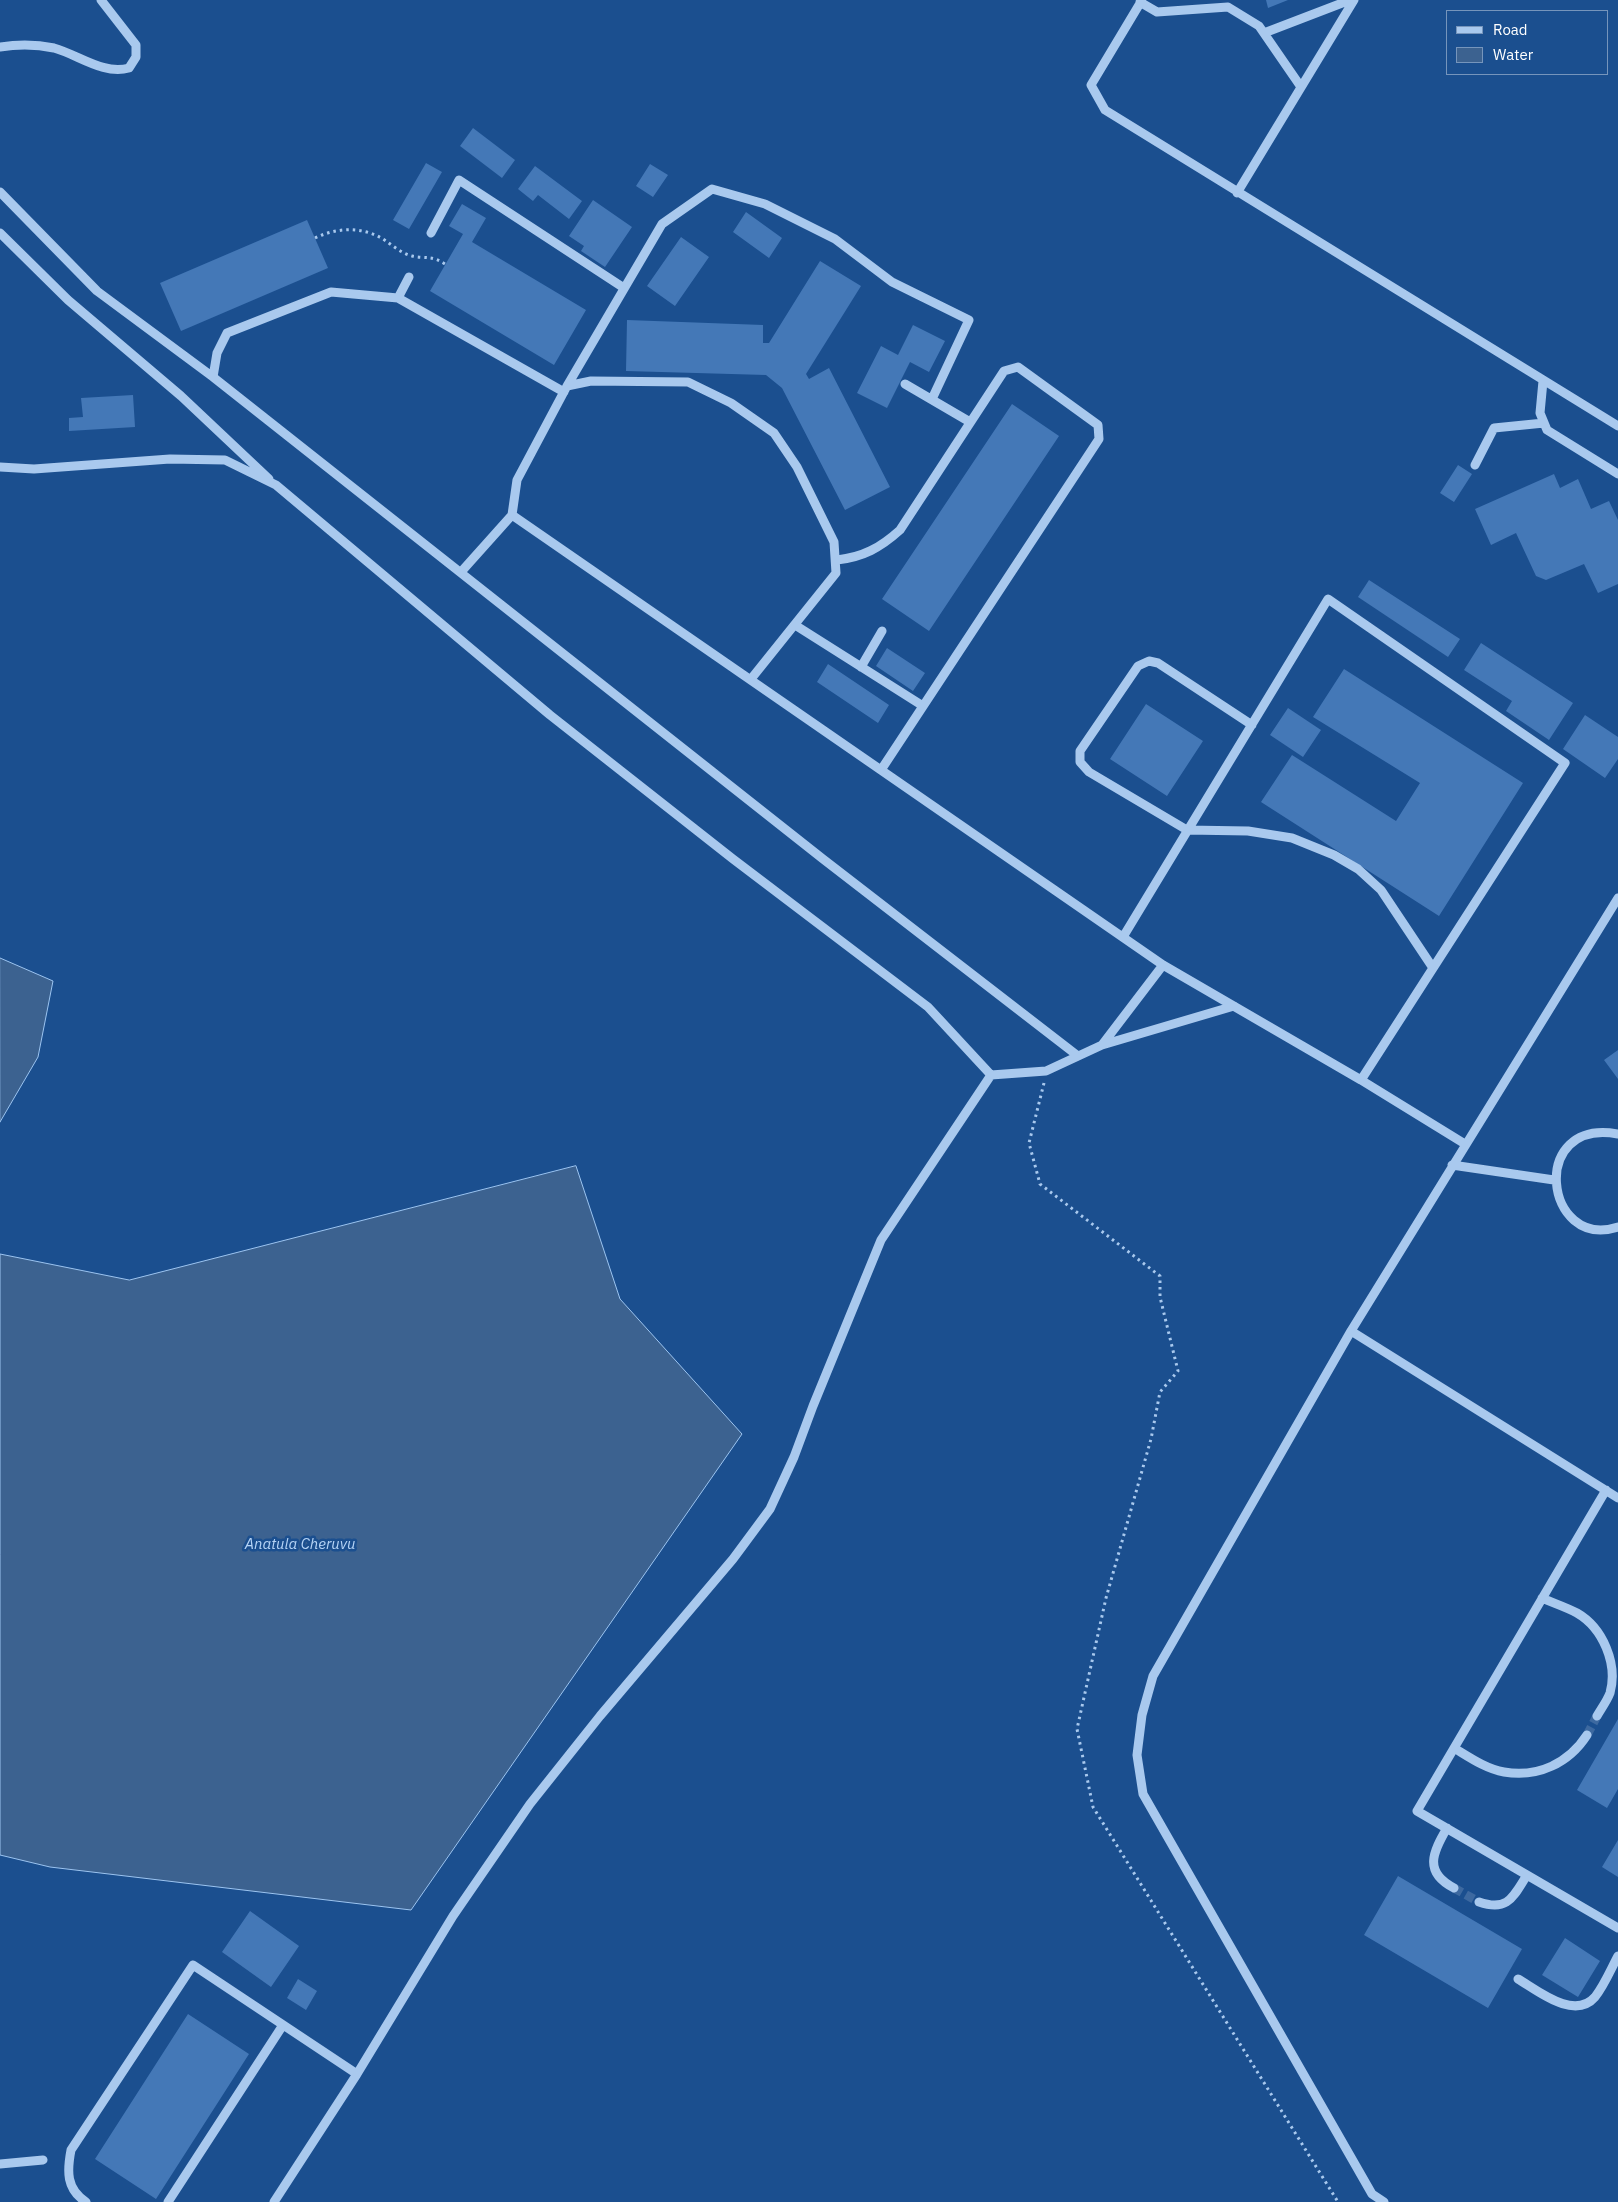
<!DOCTYPE html>
<html>
<head>
<meta charset="utf-8">
<style>
  body { margin:0 }
  #map { position:relative; width:1618px; height:2202px; overflow:hidden; background:#1b4f8f; font-family:"IBM Plex Sans",sans-serif }
  canvas { display:block }
  .legend { position:absolute; left:1446px; top:10px; width:162px; height:65px; box-sizing:border-box; background:#1b4f8f; border:1px solid #7695bc; margin:0; padding:6px 9px; list-style:none; font-size:15px; color:#fff }
  .legend li { display:flex; align-items:center; gap:10px; height:25px }
  .legend b { width:25px; border:1px solid #7695bc }
</style>
</head>
<body>
<div id="map">
<canvas width="1618" height="2202"></canvas>
<ul class="legend">
<li><b style="height:6px;background:#a9c9ee"></b>Road</li>
<li><b style="height:14px;background:#3c6290"></b>Water</li>
</ul>
</div>
<script>
const ctx = document.querySelector('canvas').getContext('2d');
ctx.lineJoin = 'round';
function paint(path, color) {
  ctx.fillStyle = color;
  ctx.fill(path, 'evenodd');
}
function stroke(path, color, width, dash) {
  ctx.strokeStyle = color;
  ctx.lineWidth = width;
  ctx.lineCap = dash ? 'butt' : 'round';
  ctx.setLineDash(dash || []);
  ctx.stroke(path);
}
function write(font, color, halo, rows, align = 'center') {
  ctx.font = font + ' "IBM Plex Sans",sans-serif';
  ctx.lineWidth = 5;
  ctx.setLineDash([]);
  ctx.textBaseline = 'middle';
  ctx.strokeStyle = halo;
  ctx.fillStyle = color;
  for (const [text, x, y, turn = 0] of rows) {
    ctx.save();
    ctx.translate(x, y);
    ctx.rotate((+turn || 0) * Math.PI / 180);
    ctx.textAlign = isNaN(turn) ? turn : align;
    if (halo) ctx.strokeText(text, 0, 0);
    ctx.fillText(text, 0, 0);
    ctx.restore();
  }
}
const water = new Path2D(`
  M0,958l53,23 -15,76 -38,65z
  M576,1166l44,133 122,135 -331,476 -361,-43 -50,-12v-601l129,26z`);
const building = new Path2D(`
  M1266,0h22l-20,8z
  M473,128l42,32 -13,18 -42,-32z
  M426,163l16,9 -33,57 -16,-9z
  M650,164l18,11 -15,22 -17,-11z
  M535,166l47,35 -13,18 -31,-24 -5,6 -15,-12z
  M593,200l39,27 -27,40 -24,-16 3,-5 -15,-10z
  M462,204l24,14 -14,24 114,68 -32,55 -124,-74 33,-57 -14,-8z
  M746,212l36,26 -13,20 -36,-26z
  M307,220l21,48 -147,63 -21,-48z
  M681,237l28,20 -34,49 -28,-20z
  M820,261l41,25 -55,88 3,5 20,-11 61,119 -45,23 -63,-122 -16,-13 -140,-4 1,-51 136,5v18h6z
  M913,325l32,16 -16,31 -19,-10 -23,46 -30,-15 24,-47 17,9z
  M133,395l2,32 -66,4v-13l14,-1 -2,-19z
  M1012,404l47,32 -130,195 -47,-32z
  M1458,465l14,9 -18,28 -14,-9z
  M1554,474l6,14 18,-9 13,30 18,-8 9,19v64l-20,9 -14,-29 -38,16 -10,-4 -20,-43 -25,12 -16,-36z
  M1369,580l91,59 -12,18 -90,-60z
  M1481,643l92,60 -24,37 -43,-29 6,-10 -48,-31z
  M887,648l38,25 -12,18 -37,-25z
  M828,664l61,41 -11,18 -61,-41z
  M1344,669l179,114 -84,133 -178,-114 31,-47 104,66 24,-38 -107,-66z
  M1146,704l57,37 -36,55 -57,-37z
  M1288,708l33,22 -18,27 -33,-22z
  M1585,715l33,22v22l-13,19 -42,-29z
  M1618,1050v29l-14,-19z
  M1618,1719v70l-11,19 -30,-18z
  M1618,1840v37l-16,-10z
  M1398,1876l124,73 -34,59 -124,-73z
  M250,1911l49,35 -28,41 -49,-35z
  M1565,1938l35,23 -22,36 -36,-22z
  M298,1979l19,12 -11,19 -19,-12z
  M188,2014l61,40 -93,145 -61,-40z`);
const minorTunnel = new Path2D(`
  M1587,1735l10,-19
  M1454,1888l25,14`);
const path = new Path2D(`
  M315,238c23,-11 49,-12 71,3 7,5 17,13 26,15 15,3 19,-1 33,8
  M1044,1083l-15,60 11,41 120,92v21l18,74 -18,21 -9,47 -45,159 -29,131 16,78 245,395`);
const minor = new Path2D(`
  M1142,0l-51,85 14,25 513,316
  M1140,2l17,10 71,-5 31,19 42,61
  M1264,33l86,-33
  M0,47c19,-3 35,-3 54,1 25,7 49,27 75,20l7,-11v-12l-35,-45
  M0,192l97,99 116,86 610,482 255,197
  M1237,193l117,-193
  M0,233l68,67 113,96 88,83
  M431,233l28,-53 165,108
  M398,298l11,-21
  M213,377l4,-24 10,-20 104,-41 67,6 166,94
  M1543,381l-3,32 7,17 71,44
  M905,384l65,38
  M567,386l24,-5 97,1 43,21 43,30 23,34 37,75 2,31 -85,106
  M1475,465l19,-37 50,-5
  M0,467l34,2 136,-10 55,1 51,25 274,230 183,144 195,148 63,68
  M512,515l651,450 198,115 104,64
  M837,560c26,-3 43,-12 63,-30l104,-159 14,-4 80,58 1,14 -218,331
  M461,572l51,-57 5,-35 50,-94 95,-162 50,-35 53,15 70,35 57,43 77,38 -37,79
  M795,625l128,81
  M861,667l21,-36
  M1252,725l-94,-62 -9,-2 -11,5 -58,85v11l9,10 98,58 61,1 44,7 42,17 24,14 23,21 52,78
  M1123,937l205,-338 237,164 -204,317
  M1102,1045l132,-39
  M1618,1134c-90,-17 -74,117 0,93
  M1452,1165l102,15
  M1351,1331l267,167
  M1606,1490l-189,321 201,117
  M1542,1598c11,5 24,9 35,15 26,15 41,51 33,80 -3,8 -9,16 -13,23
  M1454,1748c15,9 32,21 50,24 34,6 65,-9 83,-37
  M1447,1828c-14,24 -24,44 7,60
  M1479,1902c29,10 34,-5 48,-27
  M1518,1979c19,11 56,42 77,18 9,-11 16,-28 23,-41
  M0,2164l43,-4
  M86,2202c-20,-13 -19,-31 -15,-52l122,-185 164,109 96,-158 77,-112 70,-88 133,-157 37,-50 24,-52 19,-51 68,-166 110,-165 55,-4 56,-26 61,-80
  M168,2202l115,-177
  M274,2202l83,-128
  M1384,2202l-12,-8 -229,-400 -6,-39 5,-40 11,-39 198,-345 267,-433`);
const waterNames = [
  ["Anatula Cheruvu",300,1545]
];
paint(water, '#3c6290');
stroke(water, '#9cc4f0', 1);
paint(building, '#4478b7');
stroke(minorTunnel, '#3d69a0', 9, [9, 4.5]);
stroke(path, '#a9c9ee', 3, [2.5, 4]);
stroke(minor, '#a9c9ee', 9);
write('italic 15px', '#b5d3f5', '#1b4f8f', waterNames);
</script>
</body>
</html>
